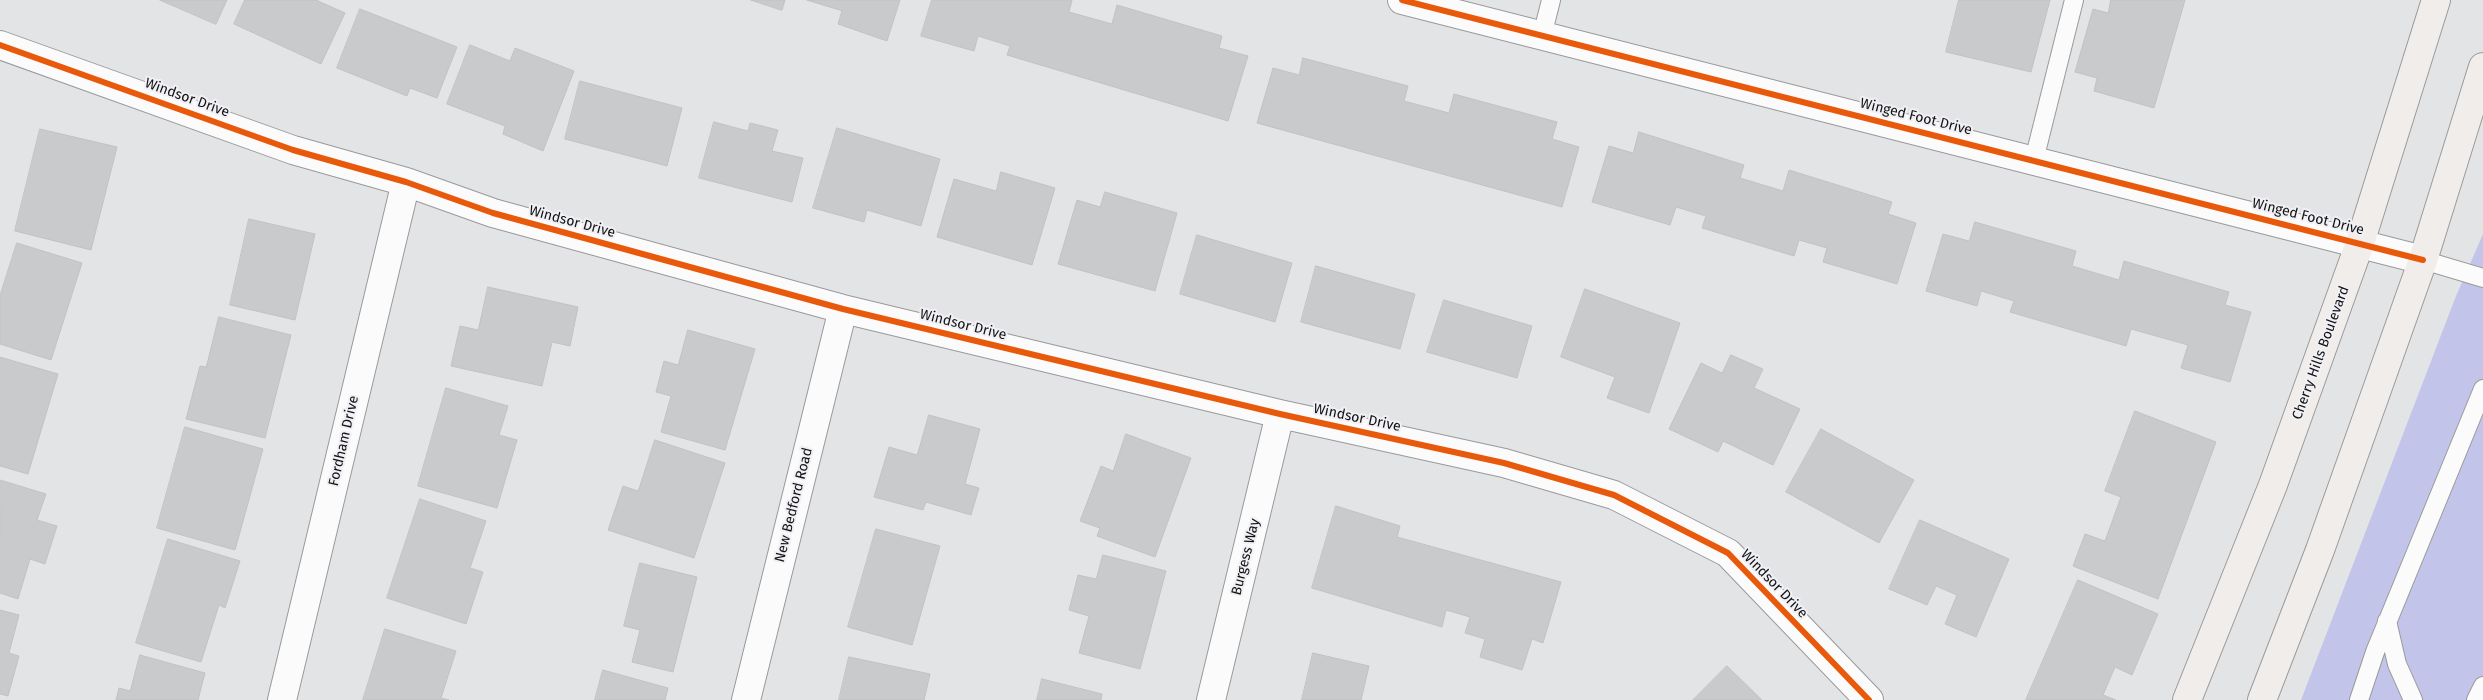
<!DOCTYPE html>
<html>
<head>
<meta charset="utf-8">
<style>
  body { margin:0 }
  canvas { display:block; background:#e3e4e6 }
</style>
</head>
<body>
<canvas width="2483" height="700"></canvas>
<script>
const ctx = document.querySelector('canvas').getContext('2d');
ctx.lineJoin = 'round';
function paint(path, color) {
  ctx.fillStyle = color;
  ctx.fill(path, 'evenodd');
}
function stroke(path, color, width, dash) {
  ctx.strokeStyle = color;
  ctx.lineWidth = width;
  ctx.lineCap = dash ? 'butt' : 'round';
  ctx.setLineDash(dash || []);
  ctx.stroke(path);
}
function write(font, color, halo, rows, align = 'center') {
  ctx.font = font + ' "Fira Sans",sans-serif';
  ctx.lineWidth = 4;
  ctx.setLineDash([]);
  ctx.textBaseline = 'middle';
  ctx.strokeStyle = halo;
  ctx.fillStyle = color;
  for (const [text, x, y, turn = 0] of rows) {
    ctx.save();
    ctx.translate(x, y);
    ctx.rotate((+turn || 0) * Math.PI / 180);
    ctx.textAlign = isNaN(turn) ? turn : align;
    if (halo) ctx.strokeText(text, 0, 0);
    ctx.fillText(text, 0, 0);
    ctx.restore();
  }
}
const green = new Path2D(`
  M2483,234v466h-182l155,-404z`);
const building = new Path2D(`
  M160,0h67l-11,24z
  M245,0h71l29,13 -24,51 -87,-40z
  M751,0h34l-3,10z
  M807,0h93l-13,41 -49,-17 4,-13z
  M932,0h140l-3,12 43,12 5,-19 105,31 -3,12 29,8 -20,65 -221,-66 3,-9 -32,-10 -4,15 -53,-15z
  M1959,0h91l-19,72 -85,-20z
  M2111,0h74l-31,108 -60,-17 3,-13 -22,-6 18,-63 15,4z
  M360,9l97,38 -20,51 -27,-10 -3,8 -70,-28z
  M470,45l40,16 5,-13 59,23 -31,80 -40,-17 2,-8 -58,-22z
  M1303,58l105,28 -4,15 45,12 5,-19 103,28 -5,17 27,8 -17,60 -305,-84 16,-55 26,7z
  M580,81l102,27 -15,58 -102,-27z
  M714,122l34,9 2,-8 28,7 -6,21 31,7 -11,44 -93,-24z
  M837,128l103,31 -19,67 -54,-16 -3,12 -51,-14z
  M40,129l77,18 -26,103 -76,-19z
  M1639,132l105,33 -4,13 43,13 6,-21 103,32 -4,12 28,9 -19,61 -74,-22 4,-14 -28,-8 -5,16 -92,-28 4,-12 -30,-9 -6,18 -78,-23 17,-56 24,7z
  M1001,172l54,16 -23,77 -95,-28 17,-58 42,12z
  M1105,192l72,21 -22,78 -97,-27 19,-64 23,7z
  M249,219l66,15 -20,86 -65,-15z
  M1975,222l101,29 -4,15 47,14 5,-19 105,31 -4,13 26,7 -21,70 -49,-14 7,-23 -57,-16 -5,17 -116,-34 4,-11 -33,-10 -4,15 -51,-15 17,-57 26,7z
  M1197,235l95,28 -17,59 -95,-28z
  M17,243l65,20 -31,97 -51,-16v-48z
  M1316,266l99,28 -15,55 -99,-27z
  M488,287l90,20 -8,39 -18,-4 -10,44 -91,-20 9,-40 18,4z
  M1585,289l95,34 -31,90 -42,-15 8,-21 -54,-20z
  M1444,300l88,26 -15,52 -90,-26z
  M219,317l72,18 -26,103 -79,-19 14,-53 6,1z
  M688,330l67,19 -30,101 -64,-18 10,-36 -15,-4 8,-31 14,4z
  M1731,355l32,14 -9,19 46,21 -27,56 -50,-24 -5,11 -49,-23 32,-66 21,10z
  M0,357l58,17 -30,100 -28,-8z
  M446,388l62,18 -9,29 18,5 -20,68 -79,-22z
  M2135,411l81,31 -58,157 -85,-33 12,-32 20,7 16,-44 -16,-6z
  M929,415l51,14 -15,55 14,4 -8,27 -45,-13 -3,8 -49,-13 15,-50 28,8z
  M185,427l78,22 -28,101 -78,-22z
  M1821,429l93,51 -35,63 -93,-51z
  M1126,434l65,24 -36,99 -58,-21 3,-8 -20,-7 21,-55 12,5z
  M655,440l70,23 -31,95 -86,-28 15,-44 15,5z
  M0,480l46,14 -9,26 20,6 -12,38 -15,-5 -12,40 -18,-6z
  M420,499l66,22 -16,47 13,4 -17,52 -79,-26z
  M1336,506l64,20 -3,11 164,45 -18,61 -11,-4 -10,31 -42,-13 5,-18 -20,-6 5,-16 -24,-7 -4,17 -130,-39z
  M1920,520l89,39 -33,78 -31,-13 12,-29 -21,-9 -9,19 -38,-16z
  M876,529l64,17 -28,99 -64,-18z
  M168,539l72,22 -15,47 -6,-3 -18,57 -65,-19z
  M1103,555l63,16 -26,98 -61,-16 10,-37 -20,-6 9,-35 18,4z
  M640,563l57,14 -24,95 -41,-10 8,-32 -16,-4z
  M2078,580l80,34 -26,61 -17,-8 -12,28 13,5h-90z
  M0,610l19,5 -10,38 10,3 -11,40 -8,-2z
  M385,629l71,22 -15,47 8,2h-86z
  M1313,653l56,13 -8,34h-59z
  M140,655l65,18 -7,27h-82l3,-12 11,3z
  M849,657l81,17 -6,26h-85z
  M1727,666l35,34h-69z
  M603,670l65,18 -3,12h-70z
  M1042,679l60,15 -1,6h-64z`);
const lane = new Path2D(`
  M1542,36l9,-36
  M2034,160l40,-160
  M2423,260l60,18
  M2387,621l10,43 16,36
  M2359,700l16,-48 108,-263
  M2476,700l7,-14`);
const street = new Path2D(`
  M1402,0l1021,260
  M0,45l293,105 113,32 87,31 350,96 437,105 224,49 110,32 114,58 141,147
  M282,700l124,-518
  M746,700l97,-391
  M1211,700l69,-286`);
const secondary = new Path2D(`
  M2187,700l86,-215 87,-242 76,-243
  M2262,700l58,-150 103,-290 60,-193`);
const cycleway = new Path2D(`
  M1402,0l1021,260
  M0,45l293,105 113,32 87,31 350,96 437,105 224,49 110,32 114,58 141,147`);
const streetNames = [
  ["Windsor Drive",187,98,20],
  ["Winged Foot Drive",1916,117,14],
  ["Winged Foot Drive",2308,217,14],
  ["Windsor Drive",572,222,15],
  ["Windsor Drive",963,325,14],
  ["Cherry Hills Boulevard",2321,353,-70],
  ["Windsor Drive",1357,418,12],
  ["Fordham Drive",344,441,-77],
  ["New Bedford Road",794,505,-76],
  ["Burgess Way",1246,557,-76],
  ["Windsor Drive",1774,584,46]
];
paint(green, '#c2c5e9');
paint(building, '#c9cacc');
stroke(building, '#c1c2c4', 1);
stroke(lane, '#9a9a9c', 20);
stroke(street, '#9a9a9c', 30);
stroke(secondary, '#9a9a9c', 30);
stroke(lane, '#fbfbfb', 18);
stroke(street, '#fbfbfb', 28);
stroke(secondary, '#f1edea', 28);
stroke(cycleway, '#e8590c', 6);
write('14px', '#121214', '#f0f0f5', streetNames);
</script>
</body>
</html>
